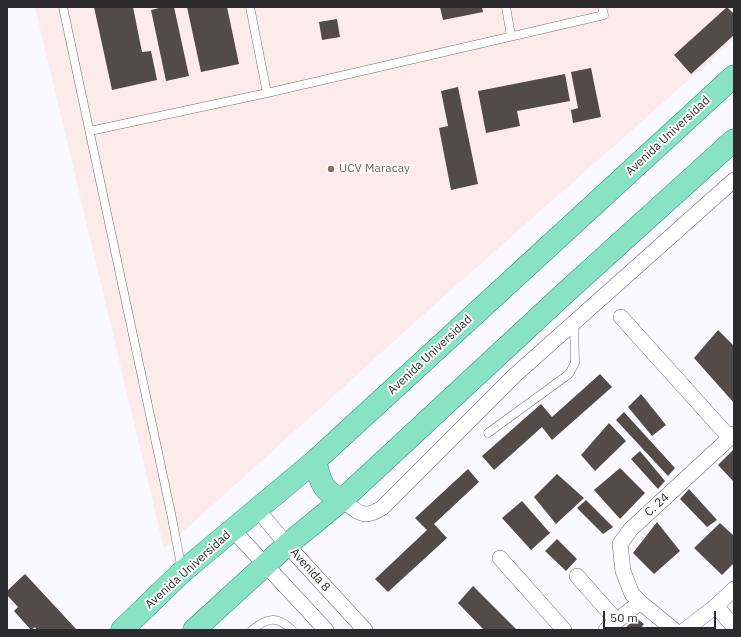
<!DOCTYPE html>
<html>
<head>
<meta charset="utf-8">
<style>
  body { margin:0 }
  #map { position:relative; width:741px; height:637px; overflow:hidden; background:#f9f9ff; font-family:"IBM Plex Sans",sans-serif }
  canvas { display:block }
  .frame { position:absolute; inset:0; border:8px solid #2b2b2e; pointer-events:none }
  .scale { position:absolute; left:603px; top:611px; width:113px; height:18px; box-sizing:border-box; border:2px solid #2b2b2e; border-top:0; padding-left:5px; font-size:12px; line-height:14px; white-space:nowrap; color:#2b2b2e; -webkit-text-stroke:3px #fff; paint-order:stroke }
</style>
</head>
<body>
<div id="map">
<canvas width="741" height="637"></canvas>
<div class="frame"></div>
<div class="scale">50 m</div>
</div>
<script>
const ctx = document.querySelector('canvas').getContext('2d');
ctx.lineJoin = 'round';
function paint(path, color) {
  ctx.fillStyle = color;
  ctx.fill(path, 'evenodd');
}
function stroke(path, color, width, dash) {
  ctx.strokeStyle = color;
  ctx.lineWidth = width;
  ctx.lineCap = dash ? 'butt' : 'round';
  ctx.setLineDash(dash || []);
  ctx.stroke(path);
}
function write(font, color, halo, rows, align = 'center') {
  ctx.font = font + ' "IBM Plex Sans",sans-serif';
  ctx.lineWidth = 4;
  ctx.setLineDash([]);
  ctx.textBaseline = 'middle';
  ctx.strokeStyle = halo;
  ctx.fillStyle = color;
  for (const [text, x, y, turn = 0] of rows) {
    ctx.save();
    ctx.translate(x, y);
    ctx.rotate((+turn || 0) * Math.PI / 180);
    ctx.textAlign = isNaN(turn) ? turn : align;
    if (halo) ctx.strokeText(text, 0, 0);
    ctx.fillText(text, 0, 0);
    ctx.restore();
  }
}
const education = new Path2D(`
  M35,7h699v33l-291,257 -279,252z`);
const building = new Path2D(`
  M94,7h39l9,45 9,-1 6,29 -45,10z
  M163,7h11l15,69 -23,5 -15,-71z
  M187,7h40l12,57 -38,8z
  M440,7h42l1,5 -40,8z
  M727,7l7,7v21l-43,39 -17,-19z
  M337,19l3,18 -18,3 -3,-18z
  M591,68l10,49 -28,6 -2,-13 7,-2 -7,-36z
  M565,74l5,27 -53,10 3,15 -34,7 -8,-42z
  M458,87l20,97 -27,6 -12,-62 9,-2 -7,-35z
  M718,330l16,16v57l-40,-45z
  M600,374l12,13 -60,53 -10,-13 -48,43 -12,-14 59,-52 11,13z
  M641,394l25,31 -14,11 -24,-29z
  M624,412l51,56 -7,8 -52,-56z
  M609,423l17,18 -31,30 -14,-16z
  M734,449v33l-16,-17z
  M640,451l25,30 -7,8 -27,-30z
  M620,468l25,25 -25,26 -26,-29z
  M468,469l11,13 -45,42 13,14 -59,54 -13,-13 52,-49 -12,-12z
  M557,474l27,24 -28,26 -22,-27z
  M689,489l28,31 -10,7 -27,-28z
  M586,500l27,27 -10,7 -26,-26z
  M522,501l28,32 -19,17 -29,-32z
  M657,522l23,29 -26,23 -21,-21z
  M720,523l14,13v27l-12,12 -28,-27z
  M557,539l20,20 -11,12 -21,-20z
  M25,574l52,56h-40l-2,-3 -4,3 -17,-19 4,-4 -11,-12v-4z
  M473,586l44,44h-33l-26,-27z
  M636,618l8,6 -5,6h-16z`);
const lane = new Path2D(`
  M63,7l109,511 10,52
  M250,7l17,86
  M506,7l5,29
  M90,131l177,-38 337,-78 -2,-8
  M488,433l81,-59 6,-11 -1,-40
  M252,630c16,-13 25,-14 40,0`);
const street = new Path2D(`
  M621,317l109,121
  M342,500c16,12 21,20 40,8l132,-132 220,-196
  M257,509l30,36 78,85
  M233,530l93,100
  M500,558l64,72
  M577,576l40,45
  M716,606l18,21
  M606,630l34,-28
  M674,630l-34,-28 -8,-8 -9,-23 -3,-27 11,-15 103,-95
  M685,630l31,-24 18,-17`);
const primary = new Path2D(`
  M315,461c7,22 5,28 27,39
  M122,630l60,-58 133,-111 419,-385
  M194,630l93,-85 55,-45 223,-207 169,-153`);
const markers = [
  [331,169,4,"#8d6e63"]
];
const streetNames = [
  ["Avenida Universidad",668,136,-43],
  ["Avenida Universidad",430,355,-43],
  ["C. 24",657,505,-42],
  ["Avenida Universidad",188,570,-42],
  ["Avenida 8",310,570,48]
];
const educationNames = [
  ["UCV Maracay",339,169]
];
paint(education, '#fcebea');
paint(building, '#534b47');
stroke(lane, '#717179', 9);
stroke(street, '#717179', 16);
stroke(primary, '#339576', 23);
stroke(lane, '#fff', 8);
stroke(street, '#fff', 15);
stroke(primary, '#88e2c4', 22);
for (const [x, y, r, color] of markers) {
  const dot = new Path2D();
  dot.arc(x, y, r, 0, 2 * Math.PI);
  ctx.fillStyle = color;
  ctx.fill(dot);
  stroke(dot, '#fff', 1.5);
}
write('12px', '#2b2b2e', '#fff', streetNames);
write('12px', '#785e54', '#fff', educationNames, 'left');
</script>
</body>
</html>
